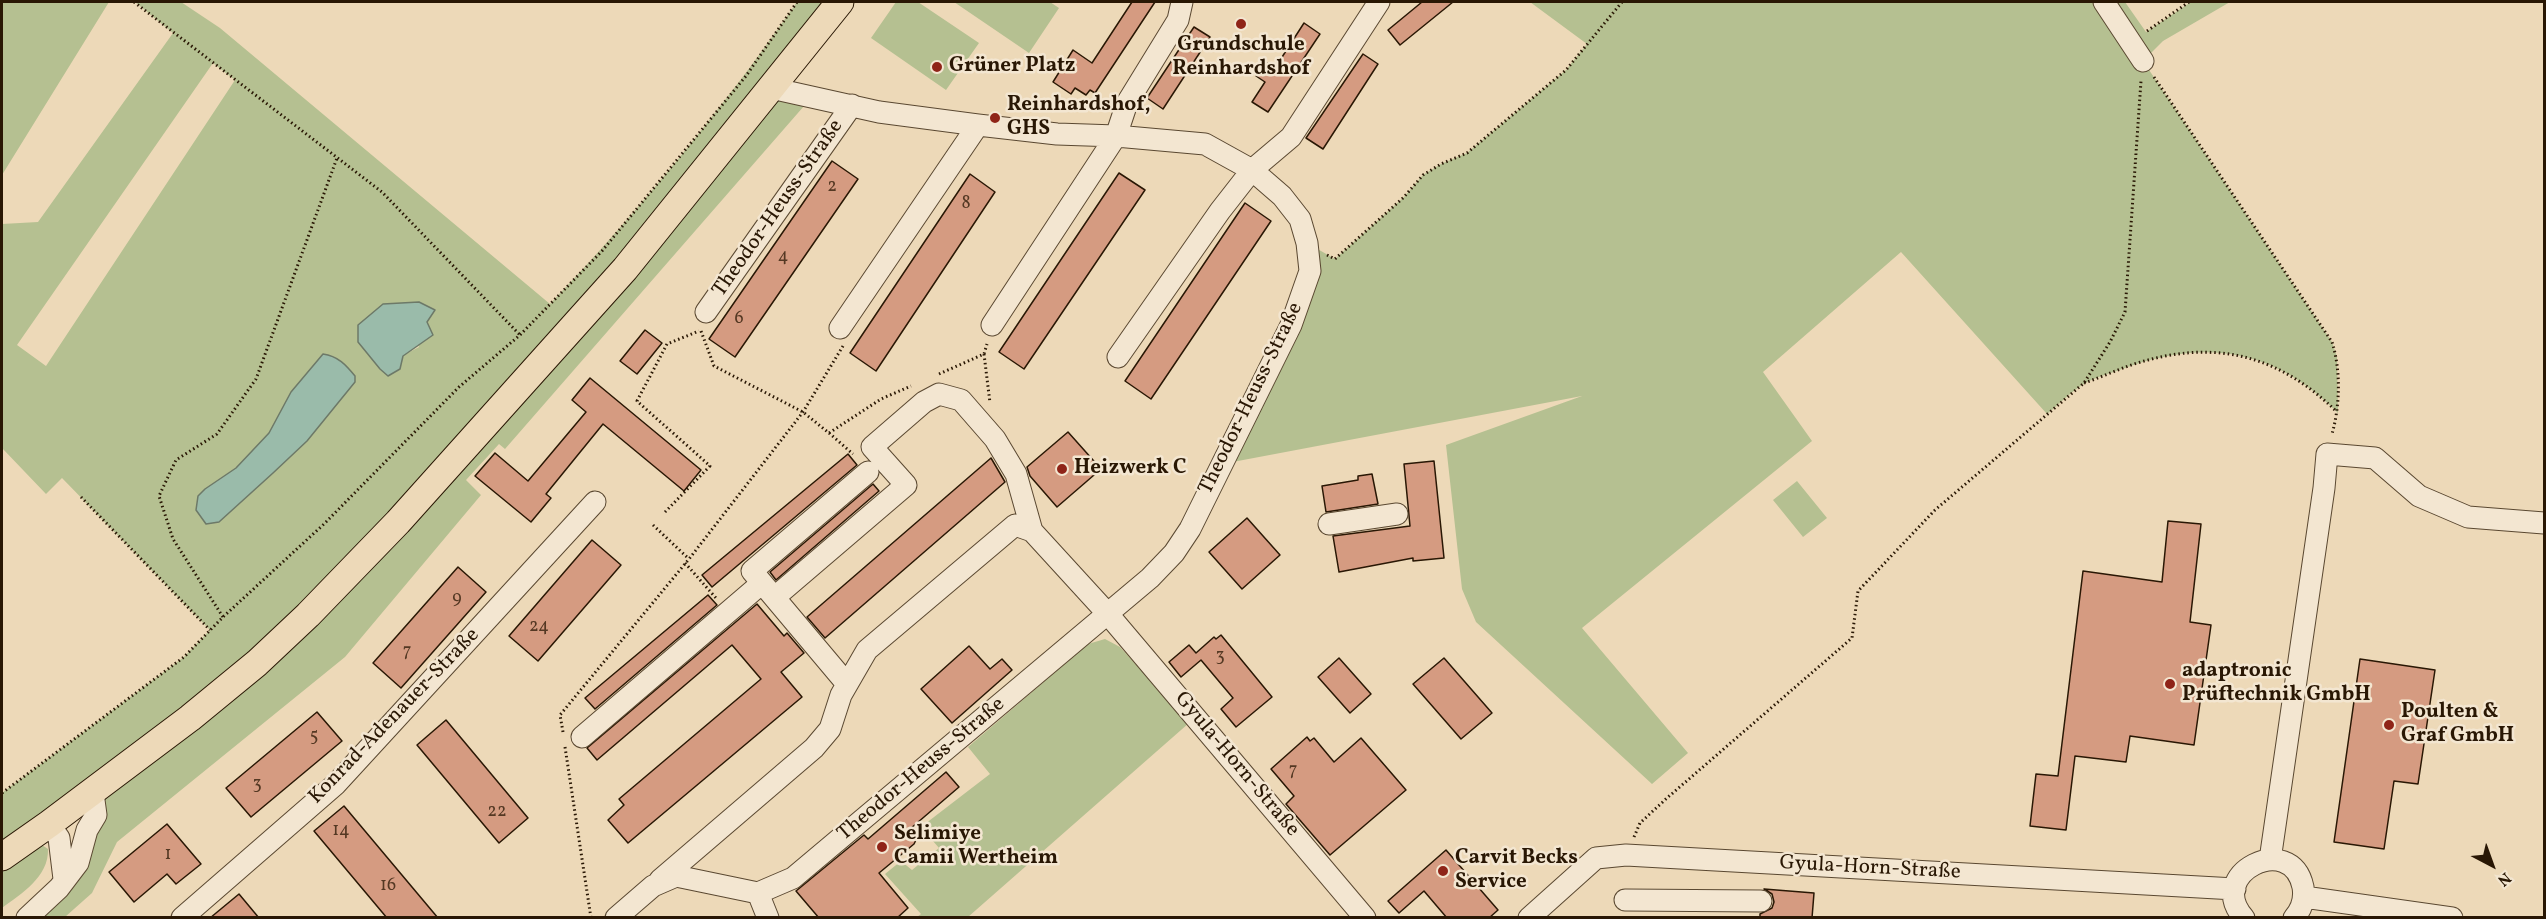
<!DOCTYPE html>
<html>
<head>
<meta charset="utf-8">
<style>
  body { margin:0 }
  #map { position:relative; width:2546px; height:919px; overflow:hidden; background:#edd9b8; font-family:Vollkorn,serif }
  canvas { display:block }
  .frame { position:absolute; inset:0; border:3px solid #291704; pointer-events:none }
  .north { position:absolute; left:2462px; top:835px; width:60px; height:60px; -webkit-text-stroke:4px #f3e6d1; paint-order:stroke; rotate:139deg; font-size:16px; font-weight:700; line-height:24px; text-align:center; color:#291704 }
  .north::after { content:''; display:block; margin:auto; width:21px; height:27px; background:#291704; clip-path:polygon(50% 0,100% 100%,50% 72%,0 100%) }
</style>
</head>
<body>
<div id="map">
<canvas width="2546" height="919"></canvas>
<div class="frame"></div>
<div class="north">N</div>
</div>
<script>
const ctx = document.querySelector('canvas').getContext('2d');
ctx.lineJoin = 'round';
function paint(path, color) {
  ctx.fillStyle = color;
  ctx.fill(path, 'evenodd');
}
function stroke(path, color, width, dash) {
  ctx.strokeStyle = color;
  ctx.lineWidth = width;
  ctx.lineCap = dash ? 'butt' : 'round';
  ctx.setLineDash(dash || []);
  ctx.stroke(path);
}
function write(font, color, halo, rows, align = 'center') {
  ctx.font = font + ' Vollkorn,serif';
  ctx.lineWidth = 5;
  ctx.setLineDash([]);
  ctx.textBaseline = 'middle';
  ctx.strokeStyle = halo;
  ctx.fillStyle = color;
  for (const [text, x, y, turn = 0] of rows) {
    ctx.save();
    ctx.translate(x, y);
    ctx.rotate((+turn || 0) * Math.PI / 180);
    ctx.textAlign = isNaN(turn) ? turn : align;
    if (halo) ctx.strokeText(text, 0, 0);
    ctx.fillText(text, 0, 0);
    ctx.restore();
  }
}
const green = new Path2D(`
  M2,2h107l-107,173z
  M135,2h46l39,26 330,276c90,-94 173,-196 247,-302h43l-68,86 39,10 -306,351 -6,-5 -33,36 15,15 -136,162 -228,185 -25,51 -27,24h-38l32,-29 34,-95 -91,64v-64l182,-136 26,-27 -148,-152 -16,16 -44,-46v-224l36,-2 135,-189zM213,63l22,17 -189,286 -29,-21zM399,303l20,44 -17,9 -19,-52z
  M896,2h22l61,41 -33,47 -75,-52z
  M954,2h96l9,6 -30,45z
  M1530,2h595l21,30 45,-30h39l-67,39 -20,20 189,281 5,15 1,56c-63,-63 -130,-75 -213,-45 -13,5 -31,9 -43,17 -12,8 -23,19 -35,29l-146,-162 -138,120 49,69 -230,187 106,125 -36,31 -176,-162 -14,-33 -16,-144 136,-49 -360,68 69,-139 16,-82 28,16 69,-62 19,-22 18,-11 26,-11 99,-83 21,-26z
  M1797,481l30,37 -24,19 -30,-37z
  M1105,639l15,8 69,76 -221,194h-51l4,-3 -36,-40 16,-13 11,9 27,-22 -18,-21 69,-53 -22,-27 120,-103z
  M42,845l6,4c1,28 -27,45 -46,59v-37z`);
const water = new Path2D(`
  M419,302l16,8 -8,12 6,13 -30,21 -3,13 -12,7 -8,-7 -22,-27v-17l25,-21z
  M323,354c15,2 23,11 32,22v6l-48,59 -34,32 -54,49 -13,2 -10,-14 2,-14 7,-7 31,-21 33,-35 22,-41z`);
const building = new Path2D(`
  M1132,2h23l-60,91 -5,-3 -4,5 -11,-7 -4,6 -18,-12 20,-32 19,13z
  M1422,2h31l-53,43 -12,-15z
  M1304,23l16,11 -52,78 -16,-10 13,-20 -9,-6 10,-14 9,6z
  M1194,27l16,10 -47,72 -16,-11z
  M1363,54l15,10 -55,85 -17,-11z
  M832,161l26,18 -123,178 -26,-18z
  M1119,173l26,17 -121,179 -25,-17z
  M970,174l25,18 -119,179 -26,-18z
  M1245,203l26,18 -120,178 -26,-18z
  M645,330l17,13 -25,31 -17,-13z
  M590,378l111,92 -17,21 -81,-67 -57,70 5,4 -20,24 -56,-46 20,-23 33,28 58,-69 -14,-12z
  M1068,432l33,37 -44,38 -27,-31 -3,-9z
  M848,454l9,11 -145,122 -10,-12z
  M991,458l14,24 -180,156 -18,-21z
  M1434,461l10,97 -31,3v-3l-74,14 -6,-36 77,-10 -6,-62z
  M1372,474l6,30 -52,8 -4,-26 36,-6v-4z
  M873,484l6,7 -103,89 -6,-8z
  M1247,518l33,37 -38,34 -33,-37z
  M2168,521l33,3 -11,98 21,3 -17,120 -64,-9 -4,26 -51,-6 -9,74 -36,-4 6,-52 22,2 25,-205 79,11z
  M592,540l29,25 -83,96 -29,-25z
  M458,567l28,25 -85,96 -28,-25z
  M708,595l9,10 -122,104 -10,-11z
  M757,604l27,32 3,-3 17,20 -23,19 21,25 -174,146 -20,-23 16,-15 -5,-6 142,-120 -29,-34 -135,115 -10,-12z
  M1221,635l51,62 -36,30 -15,-18 12,-11 -32,-38 -20,17 -12,-15 20,-17 7,8 18,-16 2,2z
  M969,646l21,23 12,-10 10,11 -60,53 -31,-34z
  M1339,658l32,36 -21,19 -32,-36z
  M1444,658l48,55 -31,26 -48,-55z
  M2360,659l75,11 -17,114 -24,-3 -10,68 -50,-7z
  M317,712l25,29 -91,76 -25,-29z
  M446,720l82,98 -29,25 -82,-98z
  M1307,737l3,4 4,-3 20,24 27,-24 45,52 -76,65 -44,-51 8,-8 -23,-27z
  M946,772l13,15 -49,42 7,9 -3,6 -35,29 29,35 -11,10h-78l-23,-27 68,-56 4,4z
  M344,806l94,112h-51l-73,-87z
  M167,824l34,40 -25,20 -9,-10 -33,28 -25,-30z
  M1446,850l52,60 -9,8h-42l-23,-27 -25,22 -11,-12z
  M1764,889l50,4 -2,25h-52v-4l12,-6 2,-6 -2,-8z
  M239,894l20,24h-49z`);
const path = new Path2D(`
  M134,2l248,190 138,143
  M2147,31l42,-29
  M2154,77l178,265c9,28 8,64 0,92
  M1327,255l8,4 69,-62 19,-22 18,-11 26,-11 99,-83 56,-68
  M701,331l13,35 89,46 26,21 52,-34 30,-13
  M984,354l6,49
  M939,374l45,-20 3,-10
  M2084,383c21,-7 43,-18 64,-23 75,-20 135,-1 189,52
  M829,433l24,21
  M81,497l129,133
  M665,512l45,-46 -73,-65 30,-57 32,-13
  M653,525l36,34
  M685,563l31,35
  M223,617l-50,-78 -14,-43 17,-36 41,-26 39,-55 81,-221
  M563,732l-3,-17 129,-156 114,-147 40,-66
  M565,747l26,171
  M2,793l182,-136 39,-40 101,-93 135,-137 61,-52 82,-84 144,-175 51,-74
  M1634,837l6,-14 27,-25 185,-160 6,-47 77,-81 149,-127 26,-41 15,-30 16,-231`);
const minor = new Path2D(`
  M2104,2l39,59
  M706,312l146,-207
  M992,325l124,-189 11,-33 51,-83 4,-18
  M840,328l138,-203
  M1118,357l102,-146 32,-41 39,-33 88,-135
  M1329,524l68,-10
  M775,597l131,-112 -34,-38 52,-45 15,-8 22,6 34,39 21,35 16,57 75,82 258,305
  M847,684l-95,-113 116,-99
  M582,737l180,-154
  M49,824l10,14 5,41
  M2270,860l54,-372 3,-34 48,4 44,38 49,21 76,6
  M660,880l154,-132 16,-19 11,-34 26,-45 148,-125 17,6
  M758,893l10,25
  M2304,897l148,21
  M1625,900l136,1
  M27,918l32,-30 19,-25 9,-33 9,-15 -3,-22
  M182,918l154,-134 259,-282
  M616,918l37,-32 23,-10 82,17 35,-15 357,-300 24,-25 16,-24 101,-204 19,-54 -3,-28 -7,-24 -18,-23 -30,-26 -47,-26 -89,-8 -59,-2 -79,-9 -99,-13 -108,-24
  M1529,918l67,-60 30,-3 609,34
  M2244,918c-40,-44 47,-88 59,-31 2,12 -1,22 -9,31`);
const major = new Path2D(`
  M2,857l47,-33 141,-106 67,-55 51,-48 90,-93 227,-253 215,-267`);
const markers = [
  [1241,24,6,"#8f2418"],
  [937,67,6,"#8f2418"],
  [995,118,6,"#8f2418"],
  [1062,469,6,"#8f2418"],
  [2170,684,6,"#8f2418"],
  [2389,725,6,"#8f2418"],
  [882,847,6,"#8f2418"],
  [1443,871,6,"#8f2418"]
];
const numberNames = [
  ["2",832,188],
  ["8",966,205],
  ["4",783,258],
  ["6",739,320],
  ["9",457,600],
  ["24",539,628],
  ["7",407,653],
  ["3",1220,658],
  ["5",314,738],
  ["7",1293,772],
  ["3",257,786],
  ["22",497,813],
  ["14",341,832],
  ["1",168,856],
  ["16",388,887]
];
const poiNames = [
  ["Grundschule",1241,46,"center"],
  ["Reinhardshof",1241,70,"center"],
  ["Grüner Platz",949,67],
  ["Reinhardshof,",1007,106],
  ["GHS",1007,130],
  ["Heizwerk C",1074,469],
  ["adaptronic",2182,672],
  ["Prüftechnik GmbH",2182,696],
  ["Poulten &",2401,713],
  ["Graf GmbH",2401,737],
  ["Selimiye",894,835],
  ["Camii Wertheim",894,859],
  ["Carvit Becks",1455,859],
  ["Service",1455,883]
];
const streetNames = [
  ["Theodor-Heuss-Straße",779,209,-55],
  ["Theodor-Heuss-Straße",1252,399,-64],
  ["Konrad-Adenauer-Straße",395,717,-46],
  ["Gyula-Horn-Straße",1236,765,50],
  ["Theodor-Heuss-Straße",922,770,-40],
  ["Gyula-Horn-Straße",1870,869,3]
];
paint(green, '#b5c091');
paint(water, '#9abbaa');
stroke(water, '#6d7968', 1.5);
paint(building, '#d59b81');
stroke(building, '#291704', 1.5);
stroke(minor, '#5a4831', 23);
stroke(major, '#291704', 29);
stroke(path, '#291704', 3, [1.5, 3]);
stroke(minor, '#f3e6d1', 21);
stroke(major, '#edd9b8', 27);
for (const [x, y, r, color] of markers) {
  const dot = new Path2D();
  dot.arc(x, y, r, 0, 2 * Math.PI);
  ctx.fillStyle = color;
  ctx.fill(dot);
  stroke(dot, '#f3e6d1', 2);
}
write('18px', '#543823', null, numberNames);
write('bold 21px', '#291704', '#f3e6d1', poiNames, 'left');
write('21px', '#291704', '#f3e6d1', streetNames);
</script>
</body>
</html>
